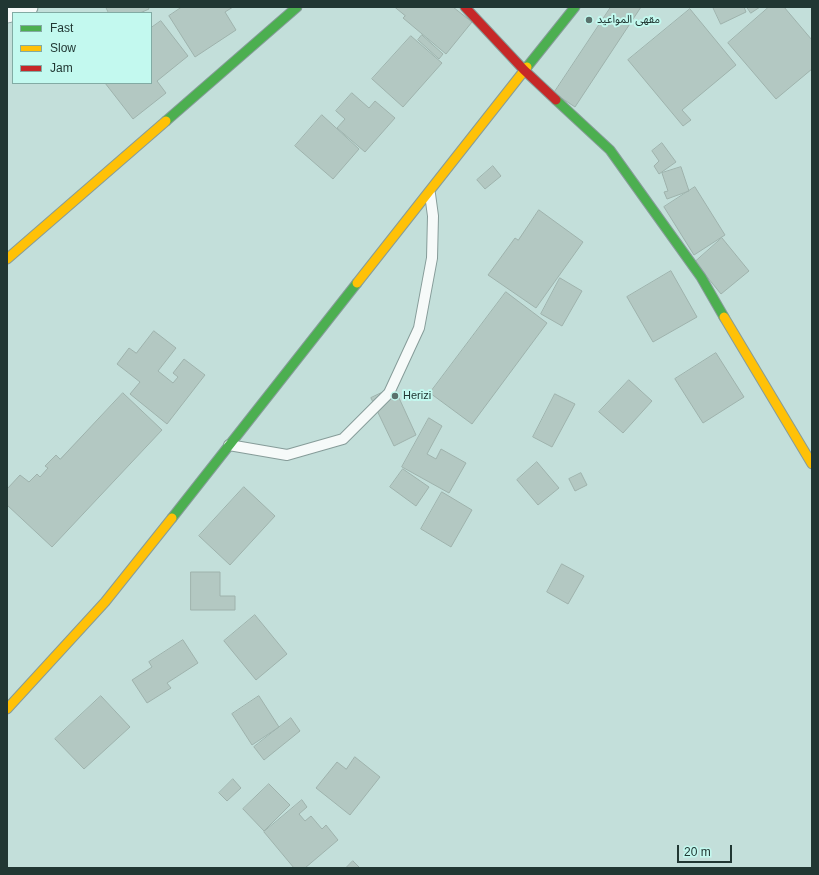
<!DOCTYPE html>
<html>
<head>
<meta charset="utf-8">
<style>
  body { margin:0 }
  #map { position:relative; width:819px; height:875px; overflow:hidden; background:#c3dfda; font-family:Arial,sans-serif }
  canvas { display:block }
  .frame { position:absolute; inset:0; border:8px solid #213733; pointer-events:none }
  .legend { position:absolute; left:12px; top:12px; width:140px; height:72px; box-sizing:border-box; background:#c3f9ef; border:1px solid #82aba4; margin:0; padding:5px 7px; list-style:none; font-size:12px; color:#213733 }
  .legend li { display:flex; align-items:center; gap:8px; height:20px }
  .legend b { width:20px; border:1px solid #82aba4 }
  .scale { position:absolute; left:677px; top:845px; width:55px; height:18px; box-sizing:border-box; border:2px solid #213733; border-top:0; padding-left:5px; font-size:12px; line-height:14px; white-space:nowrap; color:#213733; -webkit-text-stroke:3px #c3f9ef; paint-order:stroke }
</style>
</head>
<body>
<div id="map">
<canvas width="819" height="875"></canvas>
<div class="frame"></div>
<ul class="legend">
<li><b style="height:5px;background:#4caf50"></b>Fast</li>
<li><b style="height:5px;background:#ffc107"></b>Slow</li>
<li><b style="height:5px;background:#c62828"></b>Jam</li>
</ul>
<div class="scale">20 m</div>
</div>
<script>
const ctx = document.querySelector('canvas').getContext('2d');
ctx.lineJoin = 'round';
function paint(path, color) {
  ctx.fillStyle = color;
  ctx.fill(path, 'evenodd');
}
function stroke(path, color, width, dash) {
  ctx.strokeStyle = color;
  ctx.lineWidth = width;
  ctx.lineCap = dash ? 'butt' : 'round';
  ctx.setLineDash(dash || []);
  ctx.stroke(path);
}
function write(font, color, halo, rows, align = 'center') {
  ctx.font = font + ' Arial,"Noto Sans Arabic",sans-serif';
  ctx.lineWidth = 4;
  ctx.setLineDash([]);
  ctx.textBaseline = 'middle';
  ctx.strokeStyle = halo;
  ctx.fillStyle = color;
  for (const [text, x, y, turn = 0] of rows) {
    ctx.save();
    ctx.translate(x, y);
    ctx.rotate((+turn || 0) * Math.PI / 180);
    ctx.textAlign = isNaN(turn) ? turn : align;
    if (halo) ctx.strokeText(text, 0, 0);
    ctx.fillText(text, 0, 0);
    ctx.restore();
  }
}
const building = new Path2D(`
  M106,7h42l1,2 -9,4h-31z
  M182,7h51l-8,5 11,18 -41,27 -26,-41z
  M395,7h58l19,15 -26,32 -43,-36 2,-2z
  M611,7h30l-66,100 -21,-14z
  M713,7h31l2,5 -25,12z
  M747,7h13l-9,6z
  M769,7h15l28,33v29l-36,30 -48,-56z
  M690,9l46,56 -54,45 9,10 -8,6 -55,-66z
  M161,21l27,35 -31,25 9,12 -33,26 -28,-36h46v-55z
  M422,35l21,19 -4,5 -21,-19z
  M411,36l31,27 -39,44 -31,-28z
  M352,93l17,15 6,-7 20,17 -30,34 -28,-24 8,-9 -9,-8z
  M322,115l37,34 -26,30 -38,-33z
  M662,143l14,19 -17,12 -5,-8 5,-5 -7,-10z
  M493,166l8,10 -16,13 -8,-9z
  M681,167l8,24 -22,8 -3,-7 4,-1 -6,-18z
  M695,187l30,48 -31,20 -30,-48z
  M539,210l44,32 -47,66 -48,-33 27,-37 3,2z
  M722,238l27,33 -28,23 -26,-32z
  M671,271l26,46 -44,25 -26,-45z
  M560,278l22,13 -20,35 -21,-12z
  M506,292l41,31 -75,101 -42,-31z
  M154,331l22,17 -18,23 15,12 5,-6 -5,-4 11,-14 21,16 -38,49 -37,-30 10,-12 -23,-18 12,-16 7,5z
  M716,353l28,44 -41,26 -28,-44z
  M629,380l23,21 -29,32 -24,-21z
  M394,387l22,48 -22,11 -23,-48z
  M123,393l39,37 -110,117 -45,-42v-16l13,-14 9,7 8,-8 3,3 8,-9 -3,-2 11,-11 4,4z
  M555,394l20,10 -23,43 -19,-10z
  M429,418l13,8 -15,28 9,5 5,-10 25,14 -17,30 -47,-26z
  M537,462l22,26 -21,17 -21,-25z
  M403,469l26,18 -13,19 -26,-19z
  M581,473l6,12 -12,6 -6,-12z
  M244,487l31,29 -45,49 -31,-29z
  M442,492l30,18 -21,37 -30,-18z
  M562,564l22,12 -16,28 -21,-12z
  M191,572h29v24h15v14h-44z
  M255,615l32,39 -31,26 -32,-39z
  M183,640l15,23 -31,20 4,5 -24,15 -15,-23 20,-13 -3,-5z
  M101,696l29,31 -46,42 -29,-30z
  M259,696l20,31 -27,18 -20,-31z
  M291,718l9,13 -36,29 -10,-13z
  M355,757l25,20 -30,38 -34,-27 21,-26 9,7z
  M233,779l8,9 -14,13 -8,-8z
  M269,784l21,21 -26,26 -21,-22z
  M302,800l5,7 -8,7 6,7 6,-5 11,13 4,-4 12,15 -33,28h-11l-30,-36z
  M353,861l7,7h-14z`);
const lane = new Path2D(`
  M229,445l58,10 56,-16 46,-46 30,-65 13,-70 1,-42 -3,-22`);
const street = new Path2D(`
  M7,13l21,-6`);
const fast = new Path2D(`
  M527,67l48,-60
  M556,100l54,50 91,127 23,40
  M166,121l131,-114
  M172,518l185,-235`);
const slow = new Path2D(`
  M7,259l159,-138
  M357,283l170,-216
  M724,317l88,147
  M7,709l98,-107 67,-84`);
const jam = new Path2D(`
  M465,7l59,63 32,30`);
const markers = [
  [589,20,4,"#5a726d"],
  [395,396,4,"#5a726d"]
];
const poiNames = [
  ["مقهى المواعيد",597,20],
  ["Herizi",403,396]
];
paint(building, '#b3c8c2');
stroke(building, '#9eb2ac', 1);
stroke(lane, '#869c99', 12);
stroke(street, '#869c99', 21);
stroke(fast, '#869c99', 11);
stroke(slow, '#869c99', 11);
stroke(jam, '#869c99', 11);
stroke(lane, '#f6faf9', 10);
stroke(street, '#f6faf9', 19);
stroke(fast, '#4caf50', 9);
stroke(slow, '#ffc107', 9);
stroke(jam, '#c62828', 9);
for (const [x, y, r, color] of markers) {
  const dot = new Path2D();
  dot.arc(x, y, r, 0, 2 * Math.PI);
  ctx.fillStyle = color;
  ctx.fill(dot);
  stroke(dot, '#c3f9ef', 1.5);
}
write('11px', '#213733', '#c3f9ef', poiNames, 'left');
</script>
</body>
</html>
